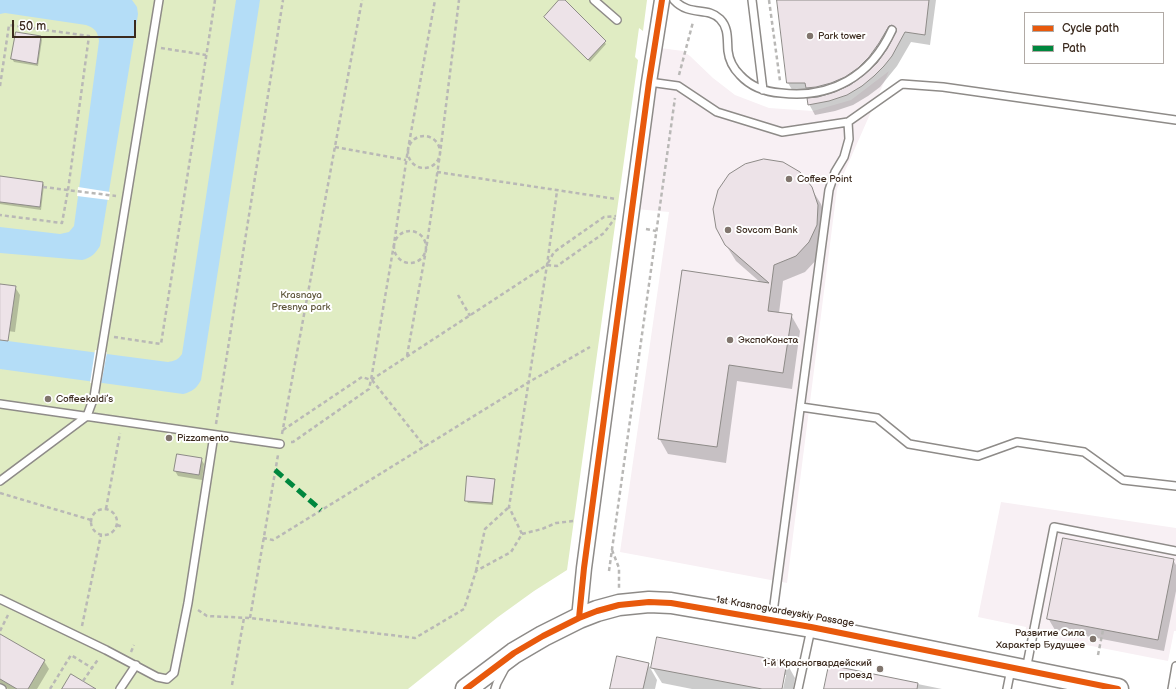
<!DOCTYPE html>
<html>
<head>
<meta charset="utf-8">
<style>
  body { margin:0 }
  #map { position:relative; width:1176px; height:689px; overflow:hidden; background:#fff; font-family:"Balsamiq Sans",sans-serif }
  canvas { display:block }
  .legend { position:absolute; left:1024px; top:12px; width:140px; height:52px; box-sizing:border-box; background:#fff; border:1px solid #b1aaa5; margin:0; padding:5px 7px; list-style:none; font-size:12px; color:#3b2a1e }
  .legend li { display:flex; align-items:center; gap:8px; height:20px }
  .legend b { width:20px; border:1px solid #b1aaa5 }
  .scale { position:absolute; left:12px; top:20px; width:124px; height:18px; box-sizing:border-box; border:2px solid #3b2a1e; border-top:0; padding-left:5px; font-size:12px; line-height:14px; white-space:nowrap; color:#3b2a1e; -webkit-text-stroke:3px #fff; paint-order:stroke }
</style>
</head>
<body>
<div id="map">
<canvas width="1176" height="689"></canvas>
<ul class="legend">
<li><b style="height:5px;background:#e8590c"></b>Cycle path</li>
<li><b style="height:5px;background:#00873e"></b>Path</li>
</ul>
<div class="scale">50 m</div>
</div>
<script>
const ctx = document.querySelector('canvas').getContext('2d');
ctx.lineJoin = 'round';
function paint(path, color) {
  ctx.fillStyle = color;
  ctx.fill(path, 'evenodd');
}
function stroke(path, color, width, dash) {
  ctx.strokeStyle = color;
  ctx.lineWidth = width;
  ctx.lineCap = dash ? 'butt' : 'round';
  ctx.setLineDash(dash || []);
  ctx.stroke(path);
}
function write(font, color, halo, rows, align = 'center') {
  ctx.font = font + ' "Balsamiq Sans",sans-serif';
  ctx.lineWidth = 4;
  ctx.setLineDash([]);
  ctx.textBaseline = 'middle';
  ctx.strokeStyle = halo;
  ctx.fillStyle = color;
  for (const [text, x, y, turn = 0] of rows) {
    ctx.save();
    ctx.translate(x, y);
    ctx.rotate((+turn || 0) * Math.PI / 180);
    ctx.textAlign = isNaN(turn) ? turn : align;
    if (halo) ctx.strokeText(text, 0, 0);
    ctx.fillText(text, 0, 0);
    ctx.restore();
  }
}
const built = new Path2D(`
  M660,48l23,3 7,5 23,22 22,17 34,13 44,3 38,-11 38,-29 -52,118 -50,394 -167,-31 49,-340 -33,-3z
  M1001,502l175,26v103h-2l-6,30 -143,-28 1,-6 -48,-10z`);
const green = new Path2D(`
  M0,0h647l-4,31 -4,-3 -4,29 3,3 -71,510 -33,21 -36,26 -90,72h-408z`);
const water = new Path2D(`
  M0,0h132l5,7 1,7 -38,232c-5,8 -9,12 -18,14l-82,-7v-26l60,7 9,-2 5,-6 25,-185c-1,-9 -4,-13 -13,-16l-81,-12 -5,1z
  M236,0h24l-59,380c-4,8 -9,12 -18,14l-183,-25v-29l168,22c6,-1 10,-2 14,-8z`);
const pier = new Path2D(`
  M78,187l32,5 -1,8 -32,-4z
  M95,350l12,2 -6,33 -11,-2z`);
const shadow = new Path2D(`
  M561,0h2l43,44 -16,18 -43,-43z
  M778,0h158l-6,45 -19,-3 -14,24 -17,21 -12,9 -15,9 -18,6 -20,4 -6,-11 4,-6 -3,-5h-16l-6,-10z
  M41,37l1,3 -4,26 -24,-4 -2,-3z
  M0,177l43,6 1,2 -3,25 -41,-6z
  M811,188l10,16 6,18 -1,19 -8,17 -13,14 -22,9 -4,32 12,2 9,16 -8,58 -55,-8 -11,82 -58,-9 -9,-16 101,-156 -24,-21 -10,-16z
  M0,285l15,2 5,8 -5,37 -15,-2z
  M201,459l3,5 -2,16 -24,-4 -3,-5z
  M494,480l1,2 -2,23 -25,-2 -2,-3z
  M1173,560l3,5v26l-12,60 -109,-21 -7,-12z
  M0,635l44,26 5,8 -12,20h-29l-8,-5z
  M786,662l9,16 -2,11h-10l3,-14h-2l-3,14h-89l-30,-6 -10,-16z
  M648,664l9,16 -2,9h-44z
  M830,666l112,23h-117z`);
const building = new Path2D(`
  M559,0h6l41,41 -18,19 -44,-43z
  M777,0h152l-4,35 -20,-3 -13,24 -8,10 -10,10 -12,10 -15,9 -18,6 -21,4 -1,-7 11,-1 17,-5 15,-7 14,-10 13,-12 10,-14 9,-17v-4l-4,-3 -3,1 -10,17 -10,14 -11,11 -13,9 -14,6 -15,4 -10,1 -1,-5h-18z
  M16,32l25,4 -4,28 -26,-5z
  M764,159l19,3 17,10 12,15 6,18 -1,20 -8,17 -13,14 -22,9 -6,46 24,3 -9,59 -54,-8 -12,82 -59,-8 24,-169 87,13 -44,-38 -9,-17 -3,-19 5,-19 11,-16 16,-10z
  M0,176l43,6 -3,25 -40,-5z
  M0,284l16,2 -8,55 -8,-1z
  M177,454l25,4 -3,17 -25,-4z
  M467,476l28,3 -3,24 -27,-2z
  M1063,538l111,21 -16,81 -111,-21z
  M0,634l45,26 -17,29h-11l-17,-10z
  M657,637l130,25 -5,27h-20l-111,-21z
  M617,656l32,7 -6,26h-33z
  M829,665l89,18 -1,6h-93z
  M71,674l25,15h-34z`);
const path = new Path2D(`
  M769,0l11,81
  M161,48l45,7
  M679,75l14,-53
  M0,86l9,-61 80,11 -21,154 -6,33 -62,-8
  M408 152a16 16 0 1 1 32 0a16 16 0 1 1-32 0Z
  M335,147l71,13
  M437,172l179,27
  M43,187l73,9
  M646,229l10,2
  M394 247a16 16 0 1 1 32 0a16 16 0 1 1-32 0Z
  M548,263l6,-11 50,-35 12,-1
  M458,295l12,21
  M114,337l47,7 54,-344
  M407,356l19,-106 14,-96 19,-154
  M372,380l53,67
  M216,424l67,-424
  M283,430l79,-53 9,3 176,-115 10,1 47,-33 11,-15
  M282,434l80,-434
  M291,442h2l76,-53 2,-9 23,-136 14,-95 27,-149
  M0,493l91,27
  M91 522a13 13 0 1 1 26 0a13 13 0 1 1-26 0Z
  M106,509l14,-76
  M117,525l6,2
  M522,534l20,-5 14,-6 18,-2
  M263,538l10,2 256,-158 61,-35
  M612,550l7,18v20
  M476,571l9,-42 24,-22
  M609,571l66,-473
  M198,610l9,6 43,2 165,20 49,-29 12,-38 35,-19 11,-18 -13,-27 38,-242 10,-74
  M250,618l28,-163
  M82,626l19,-91
  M0,631l8,-16
  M131,652l3,-7
  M1098,655l5,-25
  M83,681l16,-23
  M232,685l12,-67
  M50,689l21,-34 21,13`);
const lane = new Path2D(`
  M594,0l23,20
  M674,0c16,17 33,6 46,19 9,9 7,21 8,32 1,9 6,18 12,24 11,12 26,17 41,18 50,6 90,-17 111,-63
  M752,0l11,90
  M649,82l29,4 39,26 65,20 66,-10 54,-38 41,3 233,33
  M0,404l280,40
  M801,407l76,11 32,26 69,12 39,-14 67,10 39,28 53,6
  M0,481l87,-65 7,-19 65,-397
  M0,599l106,51 51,27 10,2 7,-6 14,-70 26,-168
  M772,620l57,-430 6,-18 9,-15 5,-18 -1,-17
  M1026,670l28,-143 122,24
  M0,688l2,1
  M120,689l16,-24
  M495,689l2,-6 8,-15
  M798,689l13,-60
  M1007,689l4,-20
  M1172,689l4,-23`);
const street = new Path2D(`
  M579,618l5,-50 65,-486 13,-82`);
const secondary = new Path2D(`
  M466,689l48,-36 29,-17 36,-18 18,-7 22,-6 30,-3 22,1 140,24 307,62`);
const quiet = new Path2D(`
  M275,470l46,40`);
const cycleway = new Path2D(`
  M579,618l5,-50 65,-486 13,-82
  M466,689l48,-36 29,-17 36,-18 18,-7 22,-6 30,-3 22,1 140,24 307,62`);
const markers = [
  [810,36,4,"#80756d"],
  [789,179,4,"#80756d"],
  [728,230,4,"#80756d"],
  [730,340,4,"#80756d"],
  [48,399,4,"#80756d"],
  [169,438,4,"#80756d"],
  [1093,639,4,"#80756d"],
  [880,669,4,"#80756d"]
];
const poiNames = [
  ["Park tower",818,36],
  ["Coffee Point",797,179],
  ["Sovcom Bank",736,230],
  ["ЭкспоКонста",738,340],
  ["Coffeekaldi’s",56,399],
  ["Pizzamento",177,438],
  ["Развитие Сила",1085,633,"right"],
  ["Характер Будущее",1085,645,"right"],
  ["1-й Красногвардейский",872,663,"right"],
  ["проезд",872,675,"right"]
];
const parkNames = [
  ["Krasnaya",301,295],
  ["Presnya park",301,307]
];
const streetNames = [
  ["1st Krasnogvardeyskiy Passage",785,612,10]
];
paint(built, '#f8f0f4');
paint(green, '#e0ecc3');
paint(water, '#b4ddf7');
paint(pier, '#fff');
paint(shadow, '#0003');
paint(building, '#ede3e8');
stroke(building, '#8e8b88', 1);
stroke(lane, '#8e8b88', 10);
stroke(street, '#8e8b88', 17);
stroke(secondary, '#8e8b88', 23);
stroke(path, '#b9b8b6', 2.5, [4, 3]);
stroke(lane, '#fff', 7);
stroke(street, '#fff', 14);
stroke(secondary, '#fff', 20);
stroke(quiet, '#00873e', 5, [10, 5]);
stroke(cycleway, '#e8590c', 6);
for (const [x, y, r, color] of markers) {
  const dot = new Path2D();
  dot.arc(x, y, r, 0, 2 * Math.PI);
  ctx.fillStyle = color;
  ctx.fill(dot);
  stroke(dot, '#fff', 1.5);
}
write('10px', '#3b2a1e', '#fff', poiNames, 'left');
write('10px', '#5e563b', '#fff', parkNames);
write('10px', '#3b2a1e', '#fff', streetNames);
</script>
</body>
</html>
